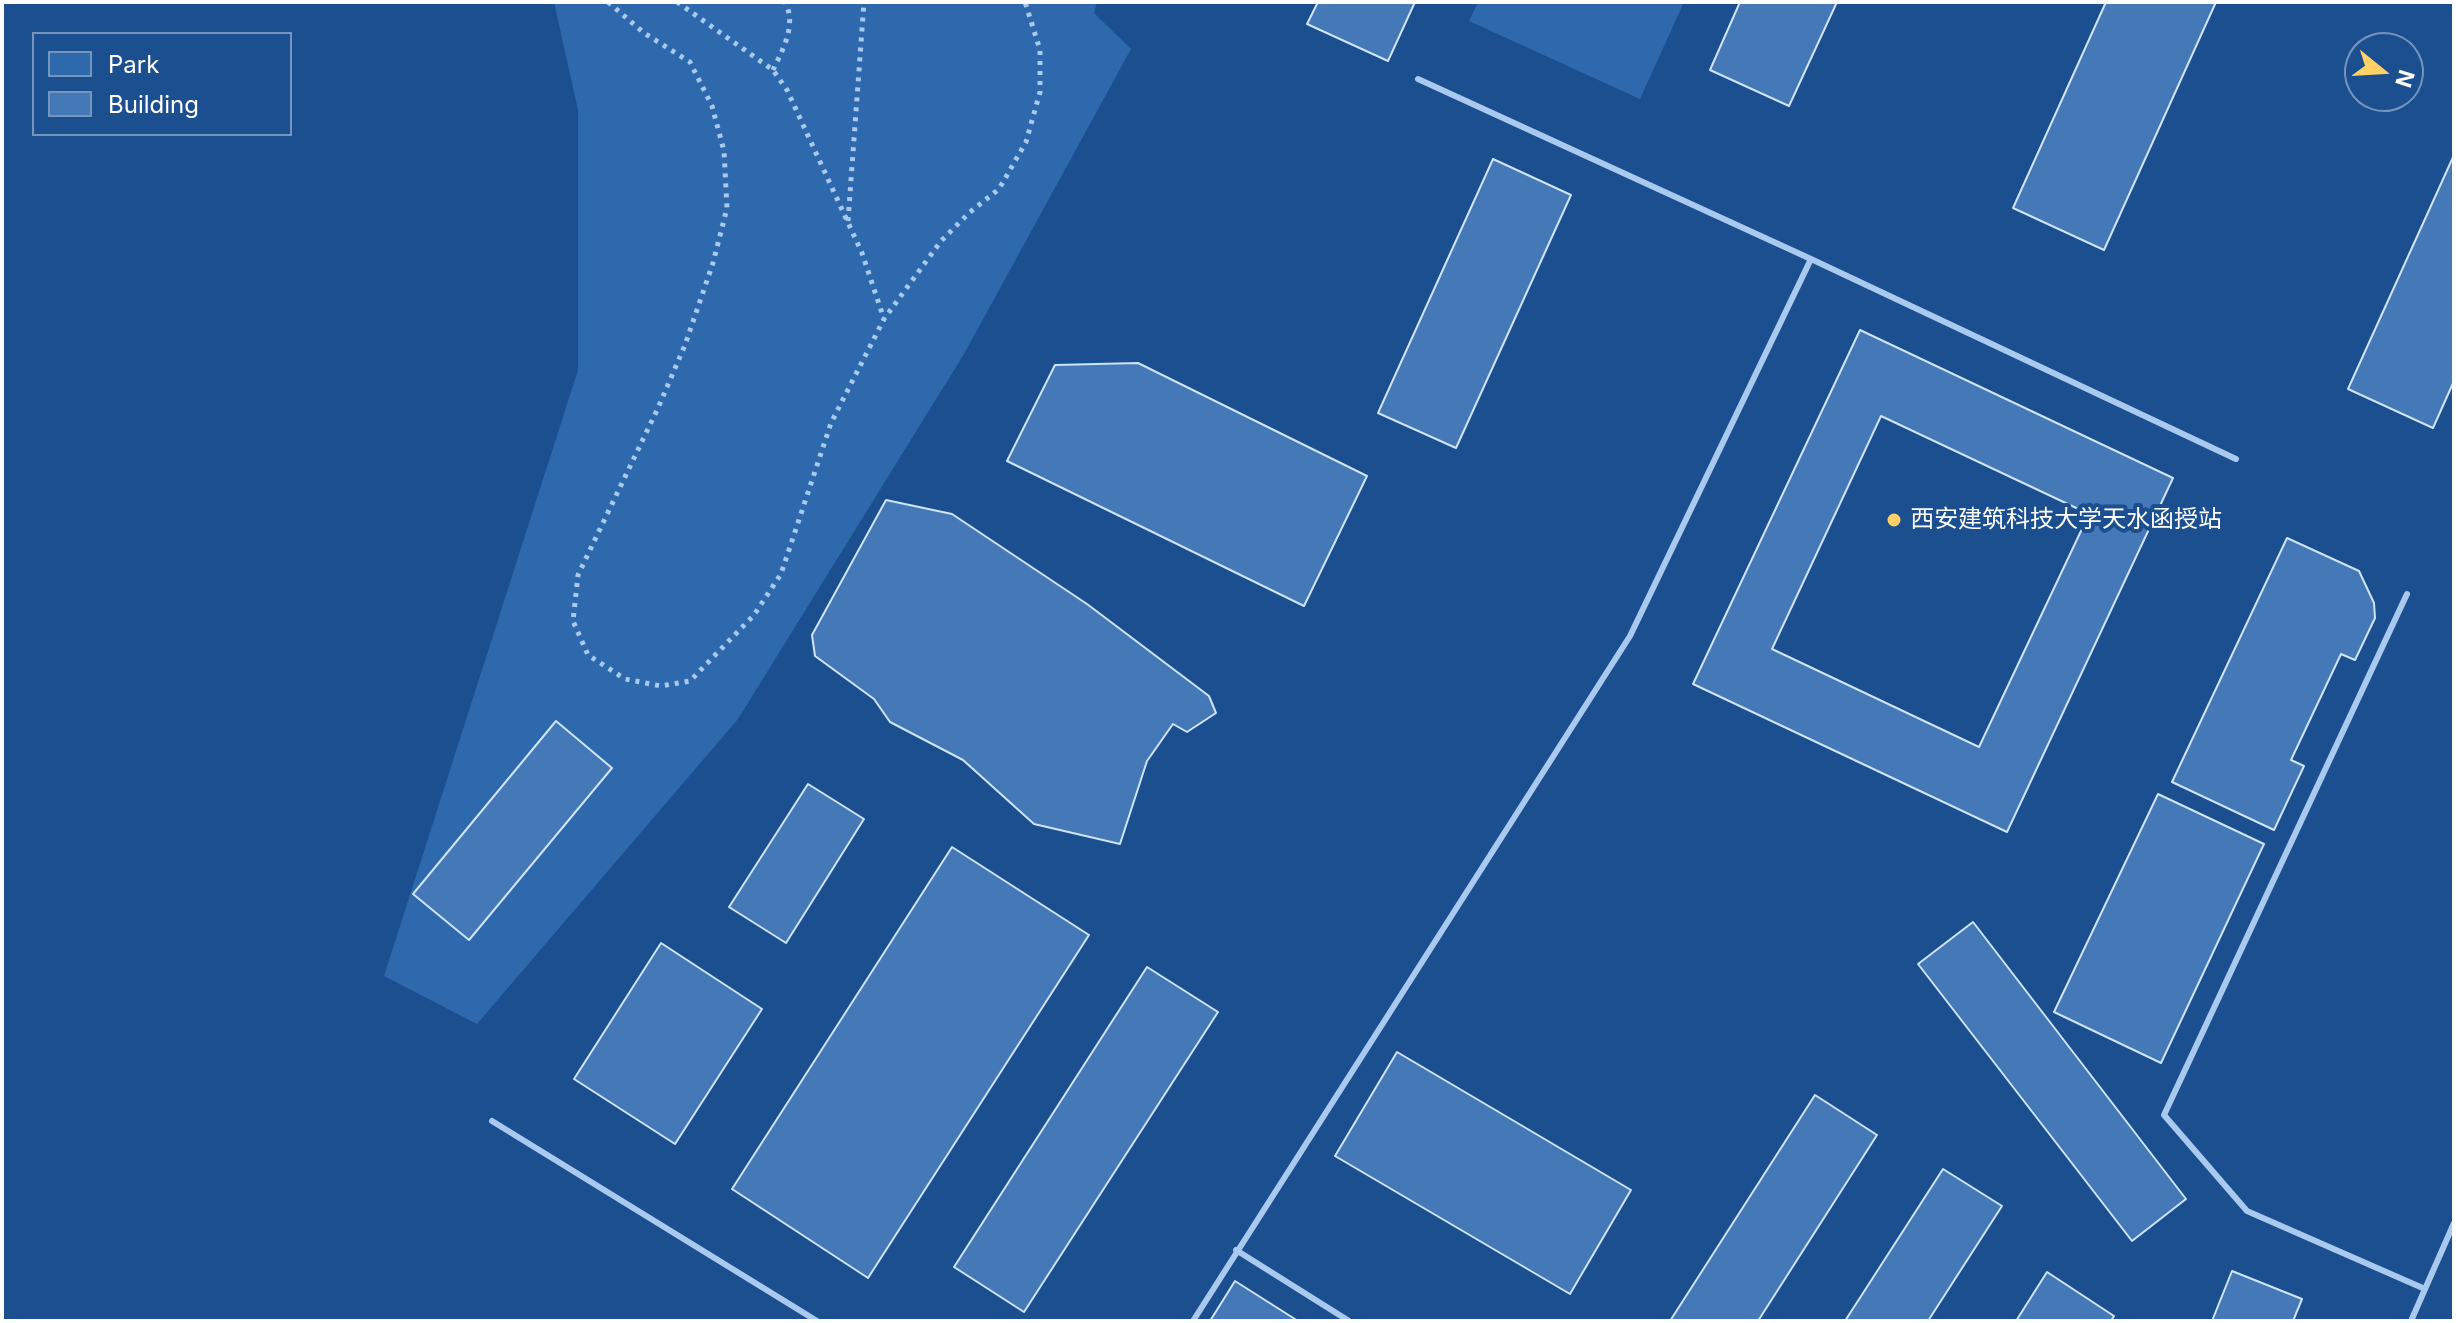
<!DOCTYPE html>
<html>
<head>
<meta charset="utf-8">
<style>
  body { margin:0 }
  #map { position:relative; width:2456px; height:1323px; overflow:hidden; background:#1b4f8f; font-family:Inter,sans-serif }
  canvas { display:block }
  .frame { position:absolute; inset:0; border:4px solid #fff; pointer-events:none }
  .legend { position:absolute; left:32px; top:32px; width:260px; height:104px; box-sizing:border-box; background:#1b4f8f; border:2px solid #7695bc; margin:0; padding:10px 14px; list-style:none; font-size:24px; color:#fff }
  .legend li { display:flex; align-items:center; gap:16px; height:40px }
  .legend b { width:40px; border:2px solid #7695bc }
  .north { position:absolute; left:2344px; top:32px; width:80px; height:80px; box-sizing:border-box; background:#1b4f8f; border:2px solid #7695bc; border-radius:50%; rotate:108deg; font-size:22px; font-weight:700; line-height:32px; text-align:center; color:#fff }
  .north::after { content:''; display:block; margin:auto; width:28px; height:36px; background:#ffd166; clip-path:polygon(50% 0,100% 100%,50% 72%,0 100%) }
</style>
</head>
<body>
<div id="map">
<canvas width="2456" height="1323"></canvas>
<div class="frame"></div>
<ul class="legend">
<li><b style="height:22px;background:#2e69ad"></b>Park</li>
<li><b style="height:22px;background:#4478b7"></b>Building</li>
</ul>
<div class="north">N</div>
</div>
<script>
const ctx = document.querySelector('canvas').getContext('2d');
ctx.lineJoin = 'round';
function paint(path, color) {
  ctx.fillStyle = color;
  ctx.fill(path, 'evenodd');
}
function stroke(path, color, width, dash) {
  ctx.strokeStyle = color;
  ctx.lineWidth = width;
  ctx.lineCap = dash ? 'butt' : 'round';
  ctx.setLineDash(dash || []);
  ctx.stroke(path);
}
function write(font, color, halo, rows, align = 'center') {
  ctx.font = font + ' Inter,"Noto Sans SC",sans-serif';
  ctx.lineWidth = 8;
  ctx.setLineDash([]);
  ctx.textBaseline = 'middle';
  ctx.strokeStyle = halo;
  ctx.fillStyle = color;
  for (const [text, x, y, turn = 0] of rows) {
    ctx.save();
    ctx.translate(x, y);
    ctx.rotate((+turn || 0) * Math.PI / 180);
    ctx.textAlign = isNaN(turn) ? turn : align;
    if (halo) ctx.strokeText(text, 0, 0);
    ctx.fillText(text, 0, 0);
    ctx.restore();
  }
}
const green = new Path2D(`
  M554,2h543l-3,11 37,36 -167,305 -226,365 -261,305 -93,-48 194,-606v-260z
  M1478,2h206l-44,97 -171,-78z`);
const building = new Path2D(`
  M1318,2h97l-27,59 -81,-37z
  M1740,2h97l-48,104 -79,-36z
  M2106,2h110l-112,248 -91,-42z
  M2454,155v226l-21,47 -85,-39z
  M1493,159l78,36 -115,253 -78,-35z
  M1860,330l313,148 -166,354 -314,-148zM1881,416l208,98 -110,233 -207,-98z
  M1138,363l229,113 -63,130 -297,-145 48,-96z
  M886,500l66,14 135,90 122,92 7,17 -29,19 -14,-8 -26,37 -27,83 -86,-20 -71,-64 -73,-38 -16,-23 -59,-43 -3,-21z
  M2287,538l72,33 15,32 1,15 -20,42 -14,-6 -50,106 13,6 -30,64 -102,-48z
  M556,721l56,47 -143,172 -56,-46z
  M808,784l56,35 -78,124 -57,-36z
  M2158,794l106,50 -103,219 -107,-51z
  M952,847l137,88 -221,343 -136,-89z
  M1973,922l213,277 -54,42 -214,-277z
  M661,943l101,66 -87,135 -101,-65z
  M1147,967l71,45 -194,300 -70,-45z
  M1397,1052l234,138 -61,104 -235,-138z
  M1815,1095l62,40 -119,186h-88z
  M1943,1169l59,37 -74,115h-83z
  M2232,1271l70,28 -9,22h-81z
  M2047,1272l67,44 -3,5h-95z
  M1235,1281l63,40h-88z`);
const path = new Path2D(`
  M608,2l36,31 46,29 22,44 12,45 3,57 -14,55 -28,82 -27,63 -80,167 -5,46 15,34 37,24 36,7 29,-5 64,-66 27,-41 50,-151 53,-104 57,-78 28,-28 30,-24 27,-47 14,-50v-42l-15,-48
  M677,2l96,68 14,20 75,163 22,66
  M773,70c10,-21 24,-45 12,-68
  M848,221l16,-219`);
const service = new Path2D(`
  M1418,79l393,180 425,200
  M2407,594l-243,521 83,96 178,78
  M492,1121l325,200
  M1236,1250l113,71
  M1193,1321l437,-685 181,-377
  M2411,1321l43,-98`);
const markers = [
  [1894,520,8,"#ffd166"]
];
const poiNames = [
  ["西安建筑科技大学天水函授站",1910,520]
];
paint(green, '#2e69ad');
paint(building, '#4478b7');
stroke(building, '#cfe3fa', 2);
stroke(path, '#a9c9ee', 5, [4, 6]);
stroke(service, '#a9c9ee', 6);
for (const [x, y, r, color] of markers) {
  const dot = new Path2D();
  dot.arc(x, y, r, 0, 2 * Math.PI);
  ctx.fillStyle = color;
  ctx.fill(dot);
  stroke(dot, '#1b4f8f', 3);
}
write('24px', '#fff', '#1b4f8f', poiNames, 'left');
</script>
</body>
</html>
